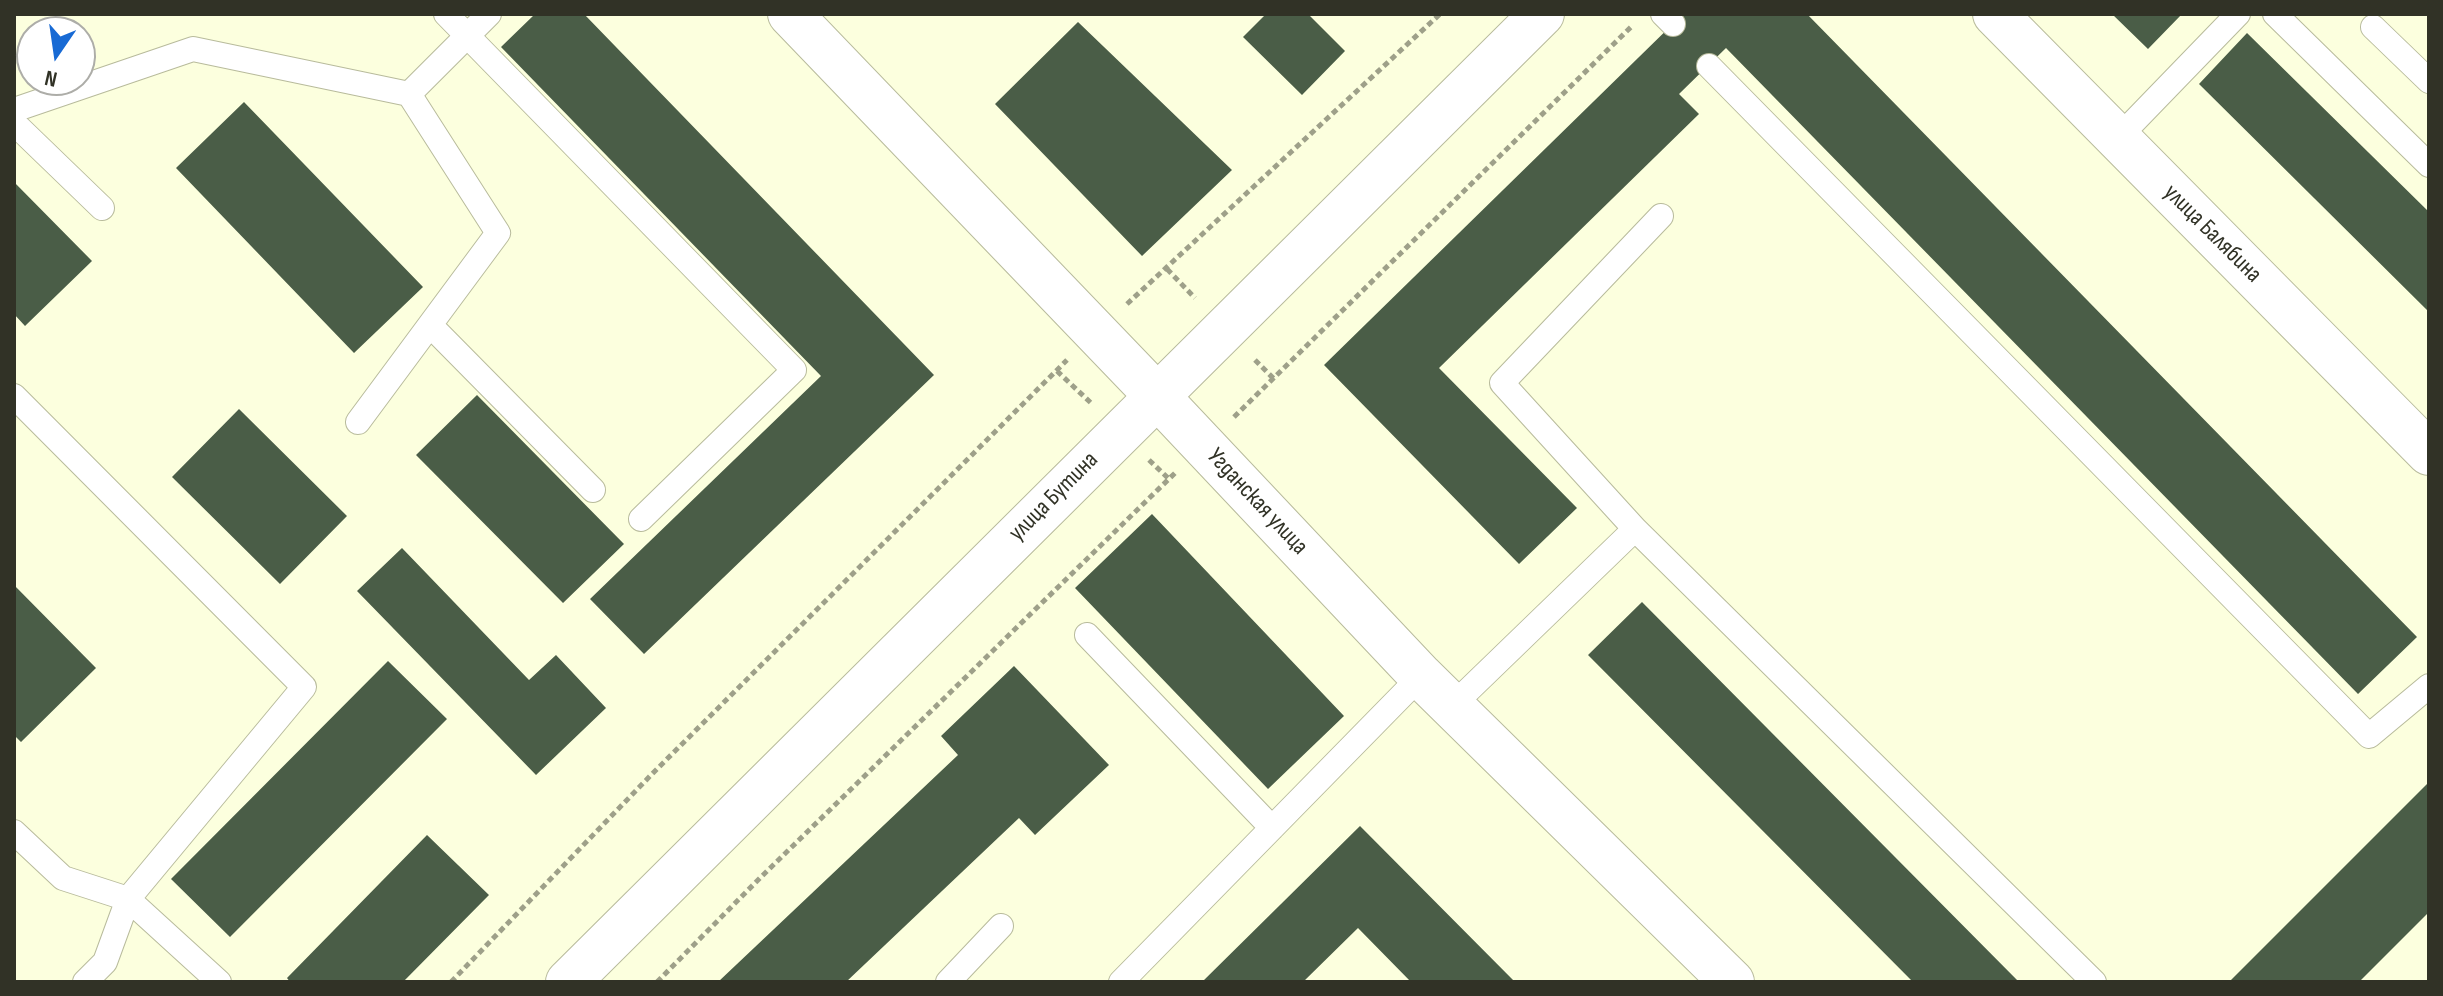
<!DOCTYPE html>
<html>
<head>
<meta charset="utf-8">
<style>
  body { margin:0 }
  #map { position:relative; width:2443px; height:996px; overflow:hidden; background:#fcffde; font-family:"Sofia Sans Condensed",sans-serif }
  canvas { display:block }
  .frame { position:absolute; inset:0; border:16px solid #313226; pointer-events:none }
  .north { position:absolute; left:16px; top:16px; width:80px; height:80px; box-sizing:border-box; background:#fff; border:2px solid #adada8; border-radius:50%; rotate:193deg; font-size:22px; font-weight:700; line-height:32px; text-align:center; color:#313226 }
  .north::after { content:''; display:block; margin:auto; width:28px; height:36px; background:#186ad4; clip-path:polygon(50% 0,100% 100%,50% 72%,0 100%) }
</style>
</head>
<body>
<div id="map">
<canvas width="2443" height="996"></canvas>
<div class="frame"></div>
<div class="north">N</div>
</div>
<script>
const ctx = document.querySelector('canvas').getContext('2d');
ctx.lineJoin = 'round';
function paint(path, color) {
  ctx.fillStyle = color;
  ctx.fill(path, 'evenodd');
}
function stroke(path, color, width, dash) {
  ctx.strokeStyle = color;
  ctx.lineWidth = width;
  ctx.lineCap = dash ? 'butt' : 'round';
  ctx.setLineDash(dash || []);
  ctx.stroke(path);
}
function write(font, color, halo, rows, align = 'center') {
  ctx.font = font + ' "Sofia Sans Condensed",sans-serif';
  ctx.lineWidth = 8;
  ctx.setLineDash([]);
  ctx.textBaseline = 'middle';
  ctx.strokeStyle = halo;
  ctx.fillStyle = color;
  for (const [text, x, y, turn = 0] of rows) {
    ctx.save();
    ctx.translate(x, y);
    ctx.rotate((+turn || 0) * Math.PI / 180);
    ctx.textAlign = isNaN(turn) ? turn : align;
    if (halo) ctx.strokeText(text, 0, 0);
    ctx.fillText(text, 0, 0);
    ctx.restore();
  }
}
const building = new Path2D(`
  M535,14h49l350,361 -290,279 -54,-55 231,-223 -320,-329z
  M1266,14h42l37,37 -43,44 -59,-58z
  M1683,14h124l610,623 -59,57 -632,-646 -47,46 20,20 -260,254 138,140 -58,56 -195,-199z
  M2112,14h70l-34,35z
  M1078,22l154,148 -90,86 -147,-152z
  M2247,33l182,179v100l-230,-228z
  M244,102l179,185 -69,66 -178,-185z
  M14,182l78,79 -67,65 -11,-12z
  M477,395l147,149 -61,59 -147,-148z
  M239,409l108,107 -67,68 -108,-107z
  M1152,514l192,202 -76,73 -193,-201z
  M402,548l127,132 27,-25 50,53 -70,67 -179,-184z
  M14,585l82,83 -75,74 -7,-7z
  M1642,602l377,380h-106l-325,-327z
  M388,661l59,58 -217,218 -59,-58z
  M1014,666l95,99 -74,70 -16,-17 -173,164h-128l240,-227 -17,-19z
  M2429,782v130l-70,70h-130z
  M1360,826l155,156h-104l-53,-54 -55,54h-101z
  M427,835l62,60 -86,87h-113l-3,-4z`);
const path = new Path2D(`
  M1167,269l28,29
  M1127,304l313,-290
  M1255,360l19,19
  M1057,371l34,32
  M1234,417l398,-391
  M1149,460l20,19
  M451,982l201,-208 415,-414
  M657,982l103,-104 415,-405`);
const service = new Path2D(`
  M446,14l348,356 -153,149
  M1663,14l10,10
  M2275,14l154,151
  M2373,27l56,54
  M1709,66l660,670 60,-50
  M14,110l179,-61 216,45 80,-80
  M14,123l88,85
  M2118,138l120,-124
  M430,325l163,165
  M14,396l290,291 -176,212 -23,63 -20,20
  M358,422l140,-189 -89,-139
  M1635,529l459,453
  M1087,635l185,193
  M1452,706l183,-177 -133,-146 159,-167
  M14,832l49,46 65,21 91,83
  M948,982l53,-56
  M1121,982l300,-306`);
const minor = new Path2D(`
  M790,14l366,381 265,281 311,306
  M1995,14l434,439`);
const secondary = new Path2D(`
  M568,982l974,-968`);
const streetNames = [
  ["улица Балябина",2212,234,45],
  ["улица Бутина",1054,497,-45],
  ["Угданская улица",1257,502,47]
];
paint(building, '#4a5d47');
stroke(service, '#b8bb9c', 26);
stroke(minor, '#b8bb9c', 46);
stroke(secondary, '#b8bb9c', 46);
stroke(path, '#9ea089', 5, [6, 4]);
stroke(service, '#fff', 24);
stroke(minor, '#fff', 44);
stroke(secondary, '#fff', 44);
write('24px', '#313226', '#fff', streetNames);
</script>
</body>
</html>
